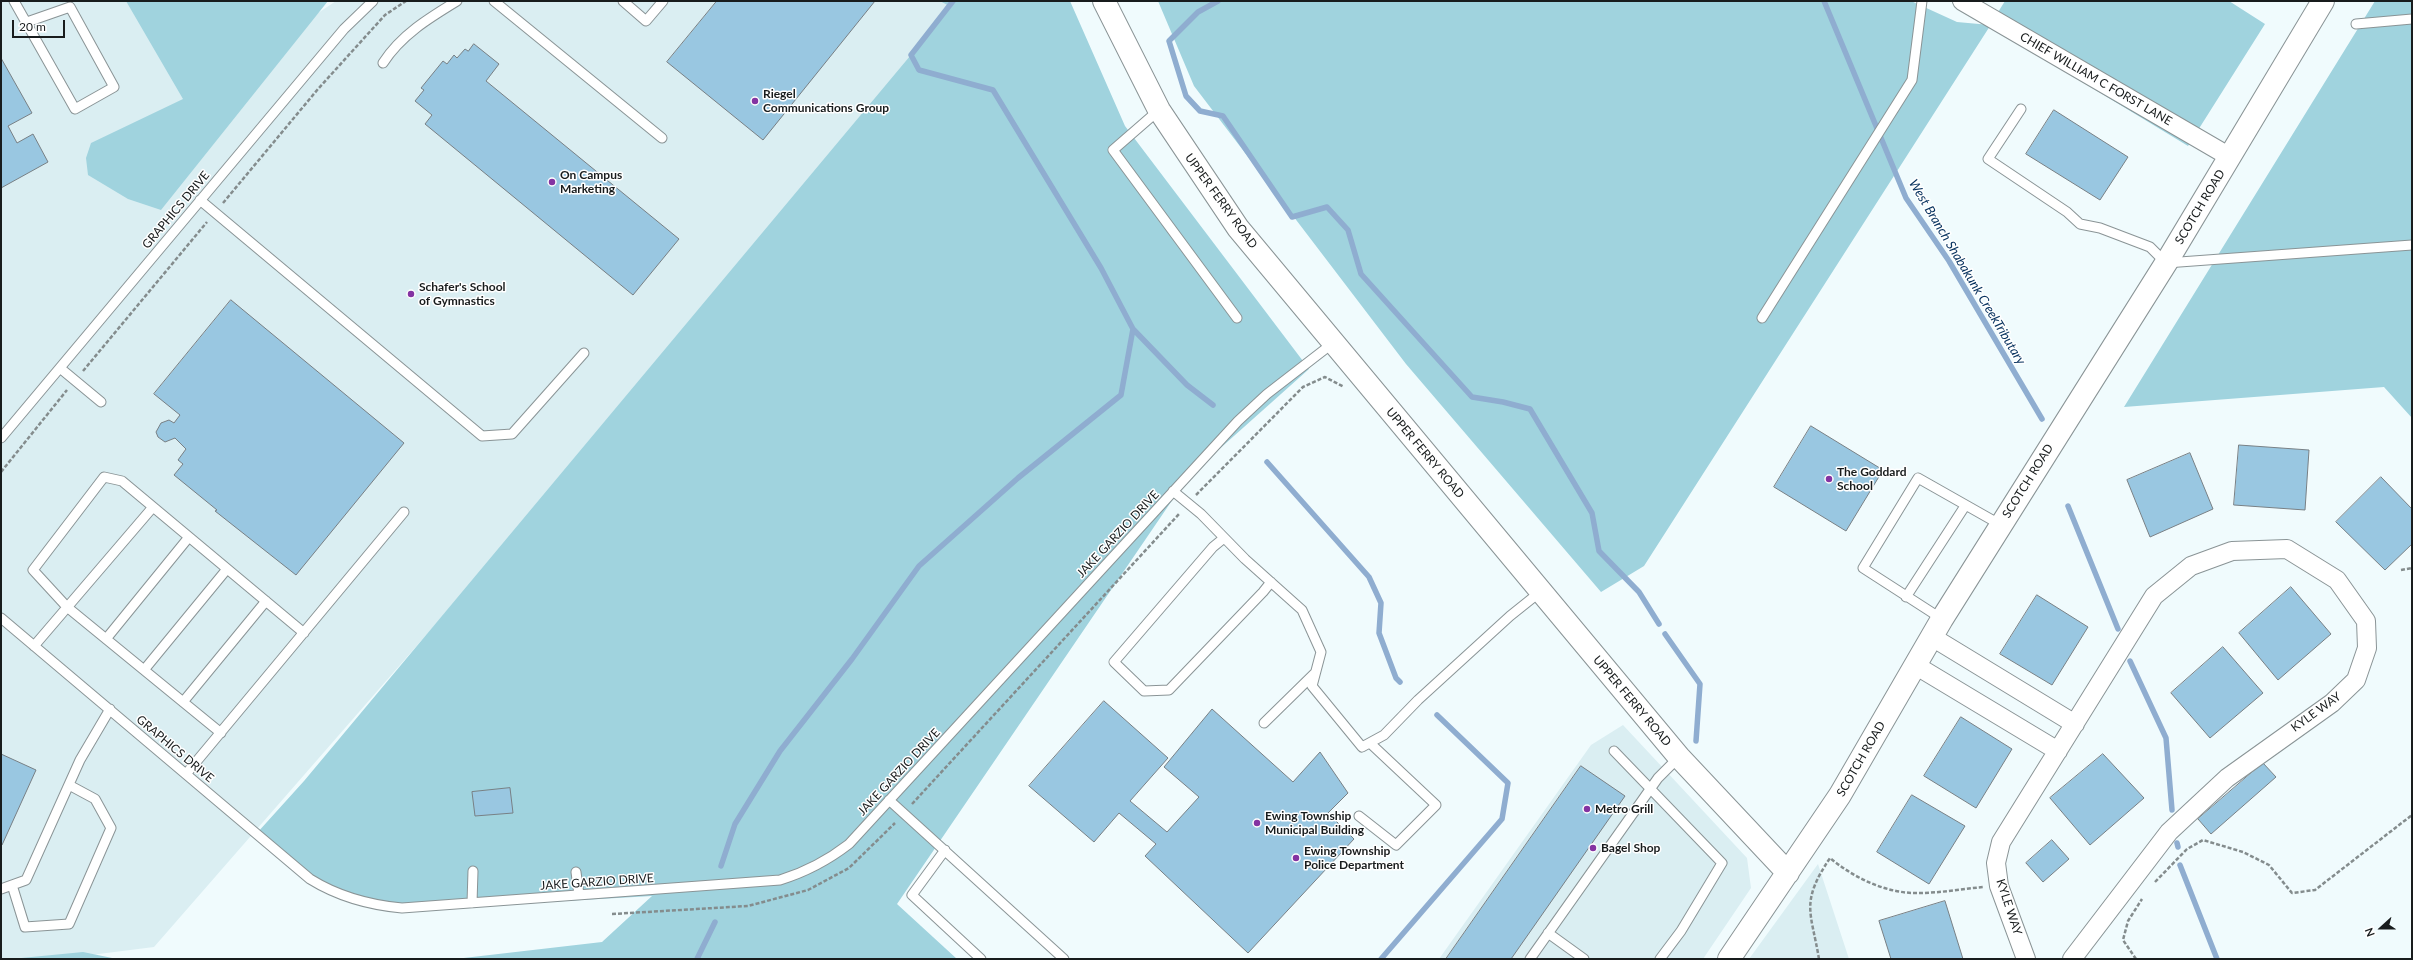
<!DOCTYPE html>
<html>
<head>
<meta charset="utf-8">
<style>
  body { margin:0 }
  #map { position:relative; width:2413px; height:960px; overflow:hidden; background:#f0fbfd; font-family:Lato,sans-serif }
  canvas { display:block }
  .frame { position:absolute; inset:0; border:2px solid #181c1d; pointer-events:none }
  .north { position:absolute; left:2361px; top:908px; width:40px; height:40px; -webkit-text-stroke:3px #fff; paint-order:stroke; rotate:249deg; font-size:11px; font-weight:700; line-height:16px; text-align:center; color:#181c1d }
  .north::after { content:''; display:block; margin:auto; width:14px; height:18px; background:#181c1d; clip-path:polygon(50% 0,100% 100%,50% 72%,0 100%) }
  .scale { position:absolute; left:12px; top:20px; width:53px; height:18px; box-sizing:border-box; border:2px solid #181c1d; border-top:0; padding-left:5px; font-size:12px; line-height:14px; white-space:nowrap; color:#181c1d; -webkit-text-stroke:3px #fff; paint-order:stroke }
</style>
</head>
<body>
<div id="map">
<canvas width="2413" height="960"></canvas>
<div class="frame"></div>
<div class="north">N</div>
<div class="scale">20 m</div>
</div>
<script>
const ctx = document.querySelector('canvas').getContext('2d');
ctx.lineJoin = 'round';
function paint(path, color) {
  ctx.fillStyle = color;
  ctx.fill(path, 'evenodd');
}
function stroke(path, color, width, dash) {
  ctx.strokeStyle = color;
  ctx.lineWidth = width;
  ctx.lineCap = dash ? 'butt' : 'round';
  ctx.setLineDash(dash || []);
  ctx.stroke(path);
}
function write(font, color, halo, rows, align = 'center') {
  ctx.font = font + ' Lato,sans-serif';
  ctx.lineWidth = 3;
  ctx.setLineDash([]);
  ctx.textBaseline = 'middle';
  ctx.strokeStyle = halo;
  ctx.fillStyle = color;
  for (const [text, x, y, turn = 0] of rows) {
    ctx.save();
    ctx.translate(x, y);
    ctx.rotate((+turn || 0) * Math.PI / 180);
    ctx.textAlign = isNaN(turn) ? turn : align;
    if (halo) ctx.strokeText(text, 0, 0);
    ctx.fillText(text, 0, 0);
    ctx.restore();
  }
}
const built = new Path2D(`
  M1,1h141l74,80 120,-80h628l-45,69 -765,877 -95,12h-58z
  M1623,725l124,133 4,30 -48,71h-264l152,-214z
  M1818,864l31,95h-100z`);
const green = new Path2D(`
  M126,1h202l-167,209 -33,-11 -40,-24 -2,-17 5,-15 92,-44z
  M940,1h130l55,125 184,243 -121,108 -291,427 60,55h-502l147,-17 50,-46 -264,15 -88,-35 -43,-43 47,-52 647,-774z
  M1158,1h753l46,21 33,3 15,-24h224l36,23 -77,122 -198,-120 -346,540 -43,26 -195,-228 -212,-278z
  M2375,1h37v417l-28,-31 -260,20z
  M83,952l34,7h-106z`);
const stream = new Path2D(`
  M1218,1l-20,11 -29,29 17,55 14,15 23,5 69,101 35,-10 21,23 13,44 111,123 31,5 27,7 62,104 7,38 40,41 20,32
  M1824,1l82,197 43,63 93,158
  M1133,329l54,56 26,20
  M1267,462l102,115 12,26 -2,30 17,45 4,4
  M2068,506l50,123
  M1665,634l35,50 -4,57
  M2130,661l36,77 6,72
  M2177,843l1,4
  M2180,865l37,94
  M721,866l14,-42 45,-73 72,-92 67,-93 99,-88 103,-83 12,-66 -32,-61 -108,-178 -74,-20 -8,-15 42,-54
  M697,959l18,-37
  M1381,959l121,-140 6,-36 -71,-68`);
const building = new Path2D(`
  M717,1h158l-112,139 -96,-78z
  M474,44l25,20 -13,17 193,158 -46,56 -208,-171 7,-9 -17,-14 9,-11 -3,-2 22,-27 4,3 7,-9 3,3 8,-9 3,2z
  M1,58l31,55 -24,13 9,17 16,-9 15,28 -47,26z
  M2054,110l74,47 -28,43 -74,-46z
  M231,300l173,143 -108,132 -81,-64 2,-1 -43,-35 9,-11 -5,-4 8,-11 -11,-11 -10,4 -7,-5 -2,-5 5,-9 8,-3 5,3 6,-8 -26,-21z
  M1811,426l72,44 -37,61 -72,-44z
  M2239,445l70,5 -4,60 -71,-5z
  M2190,453l23,56 -63,28 -23,-57z
  M2381,477l31,32v35l-27,26 -49,-48z
  M2291,587l40,47 -53,46 -39,-47z
  M2037,595l51,32 -36,58 -52,-31z
  M2223,647l40,46 -53,45 -39,-45z
  M1104,701l64,57 -38,43 37,31 32,-35 -35,-30 48,-58 81,73 27,-30 28,41 -20,20 26,26 -106,114 -103,-97 11,-12 -37,-31 -25,29 -65,-56z
  M1961,717l51,32 -36,59 -52,-32z
  M1,754l35,16 -34,75 -1,-1z
  M2103,754l41,44 -54,47 -40,-47z
  M2263,763l13,14 -65,57 -13,-15z
  M1581,766l44,30 -114,163h-65z
  M510,788l3,25 -38,3 -3,-24z
  M1912,795l53,31 -36,58 -52,-32z
  M2052,840l17,19 -26,23 -17,-19z
  M1945,901l18,58h-72l-12,-38z`);
const path = new Path2D(`
  M223,203l95,-114 67,-74 21,-14
  M83,371l124,-149
  M1,472l66,-82
  M1196,495l107,-108 22,-10 19,10
  M2401,570l11,-2
  M912,804l267,-290
  M2155,882l32,-33 16,-9 40,12 26,13 23,28 23,-3 97,-75
  M612,914l136,-8 60,-16 41,-22 46,-45
  M1819,959c-8,-48 -19,-56 11,-101 24,20 57,36 89,35 21,0 43,-4 64,-6
  M2136,959l-13,-19 5,-19 14,-22`);
const lane = new Path2D(`
  M14,1l61,108 39,-22 -44,-80 -43,15
  M494,1l168,137
  M623,1l23,20 17,-20
  M2356,24l56,-5
  M383,63c18,-28 46,-45 74,-62
  M2021,109l-33,50 79,53 13,12 20,4 50,19 16,16 246,-18
  M1159,110l-46,40 124,168
  M200,200l282,236 30,-2 72,-81
  M1762,318l150,-238 10,-79
  M60,368l41,34
  M1,438l343,-409 29,-28
  M1173,491l28,23 44,45 57,51 19,42 -9,34 50,61 22,-12 34,-35 92,-84 30,-24
  M1224,538l-11,9 -99,115 30,29 25,-1 94,-98 8,-10
  M1906,597l59,-91
  M1,618l309,261c29,18 59,26 92,29l378,-28c26,-8 47,-19 69,-36l389,-423 29,-27 66,-51
  M1942,619l-79,-51 55,-90 83,47
  M106,639l83,-102
  M34,646l119,-139
  M144,670l83,-101
  M183,702l83,-101
  M1264,723l51,-50
  M221,733l-154,-126 -34,-37 71,-93 18,4 182,152
  M1614,751l108,112 -41,68 -21,28
  M186,774l218,-262
  M889,800l175,159
  M1359,816l37,29 40,-40 -66,-62
  M945,850l-33,45 69,64
  M576,872l3,23
  M12,885l13,42 44,-3 42,-96 -16,-29 -26,-14
  M1,889l25,-9 54,-120 30,-51
  M472,903l1,-32
  M1548,933l36,26
  M1530,959l128,-181 21,-21`);
const street = new Path2D(`
  M1962,1l268,156
  M1932,637l143,87
  M1915,665l143,86
  M2026,959l-27,-73 -3,-23 5,-21 153,-246 37,-30 41,-15 55,-2 50,31 29,41 1,27 -11,32 -24,23 -105,75 -58,54 -97,127`);
const secondary = new Path2D(`
  M1104,1l55,109 79,118 441,529 109,116
  M1729,959l111,-164 102,-176 224,-356 157,-262`);
const markers = [
  [755,101,4,"#8433a2"],
  [552,182,4,"#8433a2"],
  [411,294,4,"#8433a2"],
  [1829,479,4,"#8433a2"],
  [1587,809,4,"#8433a2"],
  [1257,823,4,"#8433a2"],
  [1593,848,4,"#8433a2"],
  [1296,858,4,"#8433a2"]
];
const streetNames = [
  ["CHIEF WILLIAM C FORST LANE",2096,79,30],
  ["UPPER FERRY ROAD",1221,201,54],
  ["SCOTCH ROAD",2200,207,-59],
  ["GRAPHICS DRIVE",176,210,-50],
  ["UPPER FERRY ROAD",1425,453,50],
  ["SCOTCH ROAD",2028,481,-58],
  ["JAKE GARZIO DRIVE",1118,534,-47],
  ["UPPER FERRY ROAD",1632,701,50],
  ["KYLE WAY",2316,712,-36],
  ["GRAPHICS DRIVE",175,749,40],
  ["SCOTCH ROAD",1861,759,-60],
  ["JAKE GARZIO DRIVE",899,772,-47],
  ["JAKE GARZIO DRIVE",597,882,-4],
  ["KYLE WAY",2009,907,72]
];
const poiNames = [
  ["Riegel",763,94],
  ["Communications Group",763,108],
  ["On Campus",560,175],
  ["Marketing",560,189],
  ["Schafer's School",419,287],
  ["of Gymnastics",419,301],
  ["The Goddard",1837,472],
  ["School",1837,486],
  ["Metro Grill",1595,809],
  ["Ewing Township",1265,816],
  ["Municipal Building",1265,830],
  ["Bagel Shop",1601,848],
  ["Ewing Township",1304,851],
  ["Police Department",1304,865]
];
const waterNames = [
  ["West Branch Shabakunk CreekTributary",1967,272,59]
];
paint(built, '#daeef2');
paint(green, '#a0d3de');
stroke(stream, '#8fadd0', 5.5);
paint(building, '#99c7e1');
stroke(building, '#788085', 1);
stroke(lane, '#8a9496', 11);
stroke(street, '#8a9496', 20);
stroke(secondary, '#8a9496', 24);
stroke(path, '#848c8d', 2.5, [4, 2]);
stroke(lane, '#fff', 9);
stroke(street, '#fff', 18);
stroke(secondary, '#fff', 22);
for (const [x, y, r, color] of markers) {
  const dot = new Path2D();
  dot.arc(x, y, r, 0, 2 * Math.PI);
  ctx.fillStyle = color;
  ctx.fill(dot);
  stroke(dot, '#fff', 1.5);
}
write('12px', '#181c1d', '#fff', streetNames);
write('bold 12px', '#181c1d', '#fff', poiNames, 'left');
write('italic 13px', '#07325e', '#fff', waterNames);
</script>
</body>
</html>
